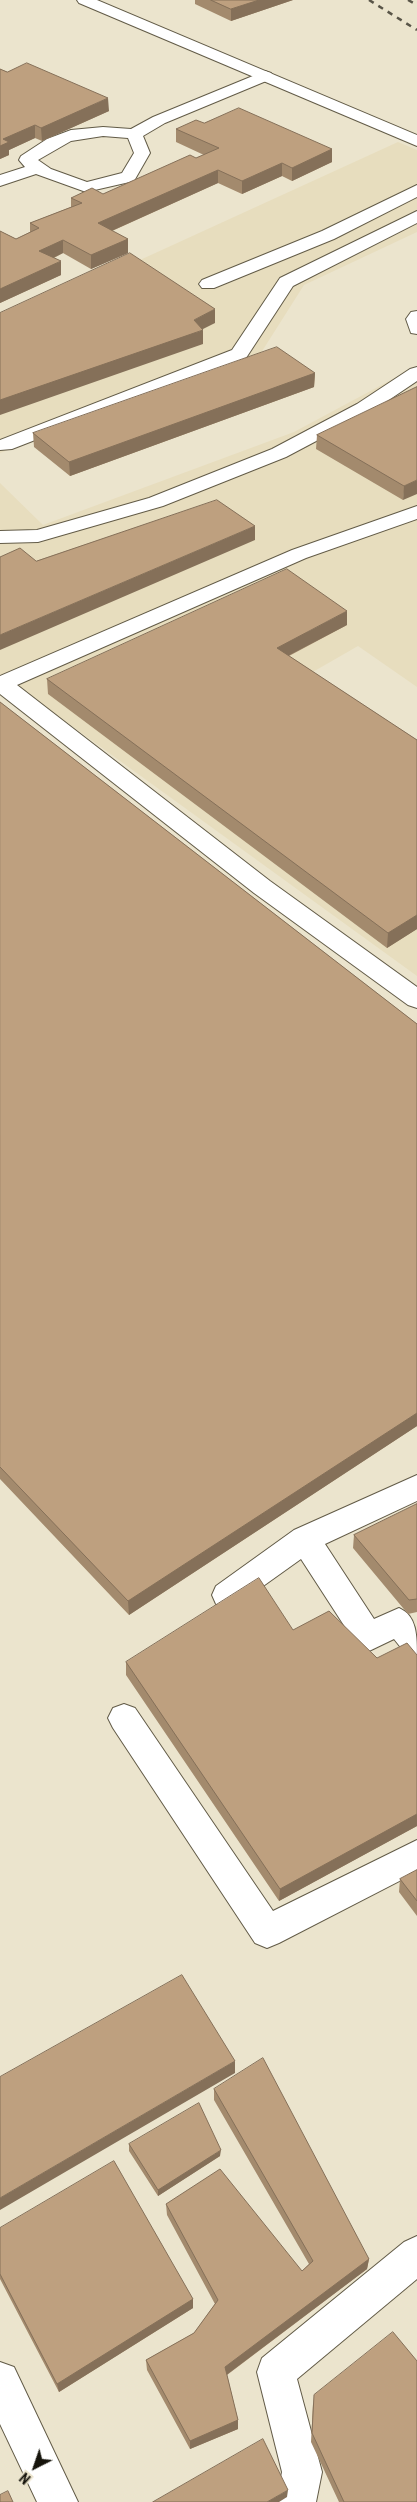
<!DOCTYPE html>
<html>
<head>
<meta charset="utf-8">
<style>
  body { margin:0 }
  #map { position:relative; width:417px; height:2502px; overflow:hidden; background:#ebe4cd; font-family:"Roboto Condensed",sans-serif }
  canvas { display:block }
  .north { position:absolute; left:10px; top:2442px; width:50px; height:50px; -webkit-text-stroke:4px #ebe4cd; paint-order:stroke; rotate:221deg; font-size:14px; font-weight:700; line-height:20px; text-align:center; color:#16140c }
  .north::after { content:''; display:block; margin:auto; width:18px; height:22px; background:#16140c; clip-path:polygon(50% 0,100% 100%,50% 72%,0 100%) }
</style>
</head>
<body>
<div id="map">
<canvas width="417" height="2502"></canvas>
<div class="north">N</div>
</div>
<script>
const ctx = document.querySelector('canvas').getContext('2d');
ctx.lineJoin = 'round';
function paint(path, color) {
  ctx.fillStyle = color;
  ctx.fill(path, 'evenodd');
}
function stroke(path, color, width, dash) {
  ctx.strokeStyle = color;
  ctx.lineWidth = width;
  ctx.lineCap = dash ? 'butt' : 'round';
  ctx.setLineDash(dash || []);
  ctx.stroke(path);
}
const built = new Path2D(`
  M398,142l19,8v82l-113,53 -45,71 -259,97v-129z
  M417,366v321l-59,-41 -47,27 106,68v235l-417,-302v-191l43,42 251,-93z`);
const service = new Path2D(`
  M417,185v12l-83,42 -120,49h-12l-3,-4 3,-4 120,-49z
  M417,211v12l-124,63 -47,72 -234,91 -12,1v-10l232,-90 48,-72z
  M417,506v13l-111,39 -289,127 253,196 147,106v21l-9,-3 -154,-112 -254,-199v-18l292,-126z
  M417,1475v26l-92,43 49,75 25,-11c18,8 18,27 18,50l-11,-4 -12,-15 -25,12 -11,-4 -57,-88 -63,45 -11,4 -11,-4 -4,-9 4,-9 78,-56z
  M124,1704l11,4 138,203 144,-71v32l-138,71 -12,5 -12,-5 -142,-215 -5,-10 5,-10z
  M417,2236v43l-120,100 25,93 -6,30h-40l6,-30 -25,-100 5,-14 142,-116z
  M0,2362l14,5 64,135h-41l-37,-78z`);
const minor = new Path2D(`
  M265,71l6,2 2,3 -2,3 -106,44 -22,13 7,17 -16,28 -48,11 -50,-18 -36,12v-11l25,-8 -6,-7 2,-4 26,-17 24,-9 32,-3 28,2 22,-12zM103,136l25,2 6,15 -12,20 -35,9 -36,-13 -13,-9 33,-19z
  M417,311v23l-6,-1 -5,-14 5,-7z
  M417,367v14l-46,31 -85,45 -123,49 -125,36 -38,1v-12l37,-1 112,-32 123,-49 85,-45 53,-35z`);
const tertiary = new Path2D(`
  M77,0h20l320,135v11l-338,-143z`);
const rail = new Path2D(`
  M369,0l48,30
  M408,0l9,5`);
const wall = new Path2D(`
  M195,0h98l-62,21 -36,-17z
  M0,69l109,42 -67,30 -7,-3 -26,12v5l-9,4z
  M204,123l128,26v13l-40,19 -10,-5 -40,18 -24,-11 -106,48 16,8v14l-37,16 -28,-16 -9,5 7,17 -61,28v-72l16,8 14,-7v-9l41,-16v-9l32,-4 101,-39 -28,-13v-13z
  M315,373l-1,14 -244,89 -36,-29 -1,-14z
  M417,387l-14,113 -87,-51 1,-14z
  M347,625l-58,31 128,84v189l-30,19 -339,-254 -1,-15z
  M0,702l417,322v402l-288,189 -129,-136z
  M417,1504v108l-9,2 -55,-66 1,-13z
  M293,1630l84,28 40,-3v171l-138,75 -153,-226v-13z
  M417,1870v46l-18,-24 1,-13z
  M214,2089l155,170 -2,10 -140,106 11,45v9l-48,20 -43,-79 -1,-10 48,-27 21,-29 -48,-89 -1,-11 136,67 7,-7 -95,-164z
  M129,2144l91,12 -62,40 -29,-45z
  M0,2228l193,71v9l-134,84 -59,-113z
  M313,2404l104,98h-78l-28,-60z`);
const shadedWall = new Path2D(`
  M259,0h34l-62,21v-12z
  M108,98l1,13 -67,30 -1,-13z
  M35,125v13l-26,12v5l-9,4v-13l3,-7z
  M332,149v13l-40,19v-13z
  M282,163v13l-40,18v-13z
  M218,170v13l-120,54v-14z
  M128,239v14l-37,16v-14z
  M63,240v13l-23,11 -1,-13z
  M61,261v14l-61,28v-14z
  M215,309v14l-20,10 8,-3v14l-203,71v-15l194,-80z
  M315,373l-1,14 -244,89 -1,-14z
  M417,480v14l-14,6 1,-14z
  M255,526v14l-255,110v-15z
  M347,611v14l-71,37 1,-14z
  M417,915v14l-30,19 1,-15z
  M417,1413v13l-288,189 -1,-14z
  M417,1814v12l-138,75 1,-12z
  M235,2061v12l-235,137v-12z
  M221,2150l-1,6 -62,40v-6z
  M369,2259l-2,10 -142,107v-9z
  M193,2299v9l-134,84 -2,-8z
  M238,2420v9l-48,20v-8z
  M288,2490l-1,7 -8,5h-12z`);
const building = new Path2D(`
  M211,0h48l-28,9z
  M27,63l81,35 -67,30 -6,-3 -32,14 6,3 -9,4v-77l7,3z
  M239,108l93,41 -40,19 -10,-5 -40,18 -24,-11 -120,53 30,16 -37,16 -28,-15 -24,11 22,10 -61,28v-58l16,8 23,-11 -9,-5 52,-20 -11,-5 21,-10 11,6 87,-39 6,3 23,-10 -43,-19 20,-9 8,3z
  M130,253l85,56 -21,11 9,10 -203,70v-87z
  M277,347l38,26 -246,89 -36,-29z
  M417,387v93l-13,6 -87,-51z
  M217,500l38,26 -255,109v-78l20,-9 16,13z
  M287,569l60,42 -70,37 140,92v175l-29,18 -341,-254z
  M0,702l417,322v389l-289,188 -128,-134z
  M417,1504v95l-8,1 -55,-65z
  M259,1578l34,52 36,-19 48,47 30,-15 10,12v159l-137,75 -154,-227z
  M417,1870v31l-17,-22z
  M182,1975l53,86 -235,137v-121z
  M263,2058l106,201 -144,108 13,53 -48,21 -44,-81 48,-27 24,-33 -52,-96 54,-35 82,102 11,-10 -99,-172z
  M199,2103l22,47 -63,40 -29,-46z
  M114,2161l79,138 -136,85 -57,-110v-46z
  M393,2332l24,29v141h-73l-32,-69 2,-38z
  M263,2439l25,51 -21,12h-114z
  M8,2491l5,11h-13v-7z`);
paint(built, '#e7ddbe');
stroke(service, '#625b47', 2);
stroke(minor, '#625b47', 2);
stroke(tertiary, '#625b47', 2);
paint(service, '#fff');
paint(minor, '#fff');
paint(tertiary, '#fff');
stroke(rail, '#595548', 2.5, [5.5, 5.5]);
paint(wall, '#a38a6d');
paint(shadedWall, '#857059');
paint(building, '#bea07f');
stroke(building, '#857059', 1);
</script>
</body>
</html>
